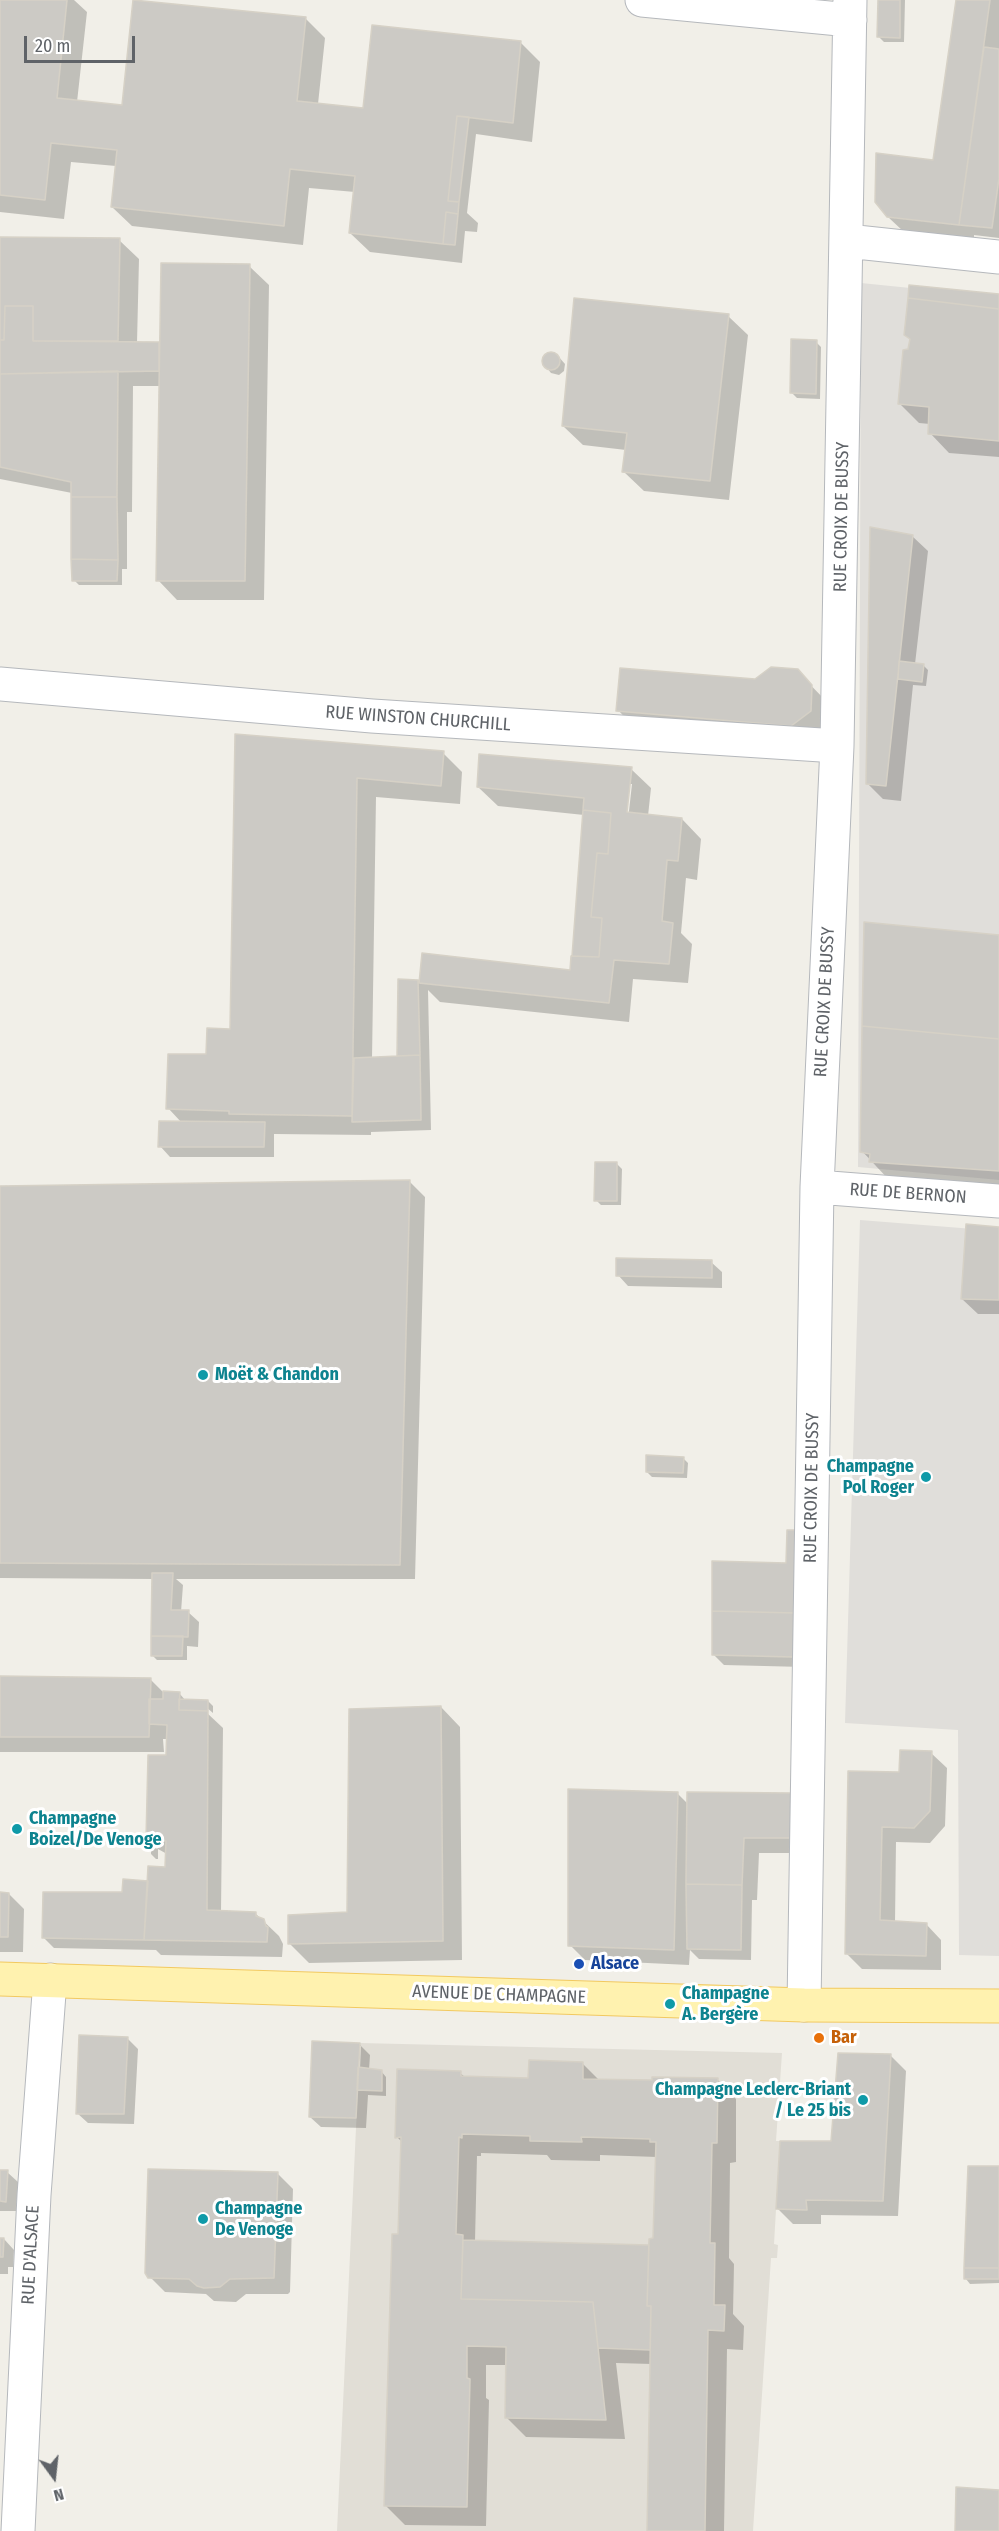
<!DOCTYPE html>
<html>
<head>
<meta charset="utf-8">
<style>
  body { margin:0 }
  #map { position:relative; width:999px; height:2531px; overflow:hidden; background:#f1efe8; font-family:"Fira Sans Condensed",sans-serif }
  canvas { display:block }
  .north { position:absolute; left:24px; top:2447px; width:60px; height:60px; -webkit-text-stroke:4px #fff; paint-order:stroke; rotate:165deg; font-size:16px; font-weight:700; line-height:24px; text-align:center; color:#5f6368 }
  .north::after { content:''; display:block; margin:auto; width:21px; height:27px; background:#5f6368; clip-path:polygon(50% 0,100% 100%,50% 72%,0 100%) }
  .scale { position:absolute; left:24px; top:36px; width:111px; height:27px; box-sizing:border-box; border:3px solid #5f6368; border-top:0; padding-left:8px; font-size:18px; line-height:21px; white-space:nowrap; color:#5f6368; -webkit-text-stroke:4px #fff; paint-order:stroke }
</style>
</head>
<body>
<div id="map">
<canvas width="999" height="2531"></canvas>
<div class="north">N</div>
<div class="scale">20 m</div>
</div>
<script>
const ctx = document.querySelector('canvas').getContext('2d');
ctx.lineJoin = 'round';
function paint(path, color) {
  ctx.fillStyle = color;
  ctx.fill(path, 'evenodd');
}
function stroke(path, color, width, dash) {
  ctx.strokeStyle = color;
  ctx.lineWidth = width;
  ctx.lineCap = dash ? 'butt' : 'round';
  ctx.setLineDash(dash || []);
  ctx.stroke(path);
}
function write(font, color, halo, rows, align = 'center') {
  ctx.font = font + ' "Fira Sans Condensed",sans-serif';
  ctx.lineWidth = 6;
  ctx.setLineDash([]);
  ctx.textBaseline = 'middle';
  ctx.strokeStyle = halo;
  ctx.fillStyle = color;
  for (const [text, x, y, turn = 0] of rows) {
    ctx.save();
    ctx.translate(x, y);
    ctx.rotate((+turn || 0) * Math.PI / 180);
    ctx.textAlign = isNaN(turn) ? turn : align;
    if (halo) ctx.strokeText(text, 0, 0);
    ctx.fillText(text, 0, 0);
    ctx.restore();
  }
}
const industrial = new Path2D(`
  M861,283l138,14v883l-141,-13z
  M860,1220l139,11v725l-40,-1 -1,-225 -113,-7z`);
const education = new Path2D(`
  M360,2043l422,10 -6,88h4l-6,103 4,1 -1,13h-6l-18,273h-416z`);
const shadow = new Path2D(`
  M0,0h74l13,12 -10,90 46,4 12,-106 171,19 19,19 -7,66 46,5 156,-67 20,20 -8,80 -56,-8 -9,79 11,10 -1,9 -12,-1 -3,32 -92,-11 -20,-19 5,-41 -46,-4 -6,57 -171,-19 -20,-19 4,-41 -45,-4 -7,57 -64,-7z
  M879,0h26l-1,42h-20l-5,-5z
  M958,0h41v238l-25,-3v5l-70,-8 -16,-15 46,-55z
  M0,238l119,2 20,19 -2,84h22l2,3 88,-80 20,19 -5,315h-87l-19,-20 2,-194h-27l-1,126h-5v57h-5v16h-43l-5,-5 -2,-87 -72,-14z
  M999,295v162l-50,-4 -19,-20v-9l-11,-1 -20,-20 10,-53z
  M728,316l20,19 -19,165 -85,-9 -20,-19 2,-22 -43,-5 -20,-19z
  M816,342l5,5 -1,52 -23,-1 -5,-5z
  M549,354l9,2 7,8 -1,7 -5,4 -8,-2 -8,-10v-4z
  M912,536l16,15 -13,113 8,1 5,5 -2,16 -13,-1 -12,116 -18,-2 -15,-15z
  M797,671l30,31 -1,25 -19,13 -174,-14 -15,-16z
  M236,735l207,18 19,19 -2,32 -84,-7 -4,262 27,-1 1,-77h18l3,3 3,-30 147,17 13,-156 -86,-9 -20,-19 153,-18 20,19 -3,28 34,3 19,20 -4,41 -11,-2 -5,55 11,11 -4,39 -55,-4 -4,43 -189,-20 -12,-12 3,140 -60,2v3l-97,-1v23h-104l-10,-11 22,-23 -14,-15 40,-53 23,-25zM629,784h3l-4,36 -3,-1z
  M999,937v251l-109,-7 -28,-30z
  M617,1164l5,5 -1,36h-20l-5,-5z
  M410,1182l15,15 -10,382h-239l7,6 -2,27h7l11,10 -1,25 -11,-1v14h-30l-5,-5 1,-76 -153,-1v-391z
  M999,1228v86h-21l-16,-15z
  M711,1262l11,10v16l-94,-2 -10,-11z
  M683,1458l5,5 -1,15 -35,-1 -5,-5z
  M788,1564l16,103 -80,-2 -11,-11z
  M0,1677l150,2 13,13 16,1 7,8h22l5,5v7l-7,-6v5l17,16 -2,184 35,2 23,22 4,8 -1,13 -121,-2 -5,-5 -102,-2 -11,-11 106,-55 17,-13 1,-15 -9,-5v10h-2l-5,-5v-7l7,2 -10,-10 20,-83v-17h-5l1,13h-164z
  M441,1707l19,20 2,233 -153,3 -19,-19 59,-30z
  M931,1753l16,15 -2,58 -15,17 -34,-1 -1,81 31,1 15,16v30l-79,-1 -15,-15 3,-181 51,1z
  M677,1793l11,11 104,-10 14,59h-47l-2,47h-5l-1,60 -52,-1 -9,-9 -1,15 -104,-5 -15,-15z
  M0,1894h9l15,15 -1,43h-23z
  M127,2038l11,11 -4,75 -46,-1 -11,-10z
  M359,2044l11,11 -1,15 12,1 5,6v19l-18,-1 -2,33 -45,-1 -11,-10zM358,2046h3l-1,23h-3z
  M890,2055l16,16 -8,145 -77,-1v9h-28l-16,-16 55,-66z
  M582,2063l18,18 117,-2 19,20v63l-6,1 -1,95 5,6 -1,50 11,12 -1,24 -16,-1 -3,182h-75l3,-167 -36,-1 9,76 -99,-2 -19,-19v-53h-21v33l3,2 -3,126 -81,-1 -19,-19 14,-270 2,-94 -5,-5 63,-64 5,4 65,2zM481,2153l66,2 4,5 49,1v-6l57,2 -3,82 -6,8 -173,-6 2,-85h4z
  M999,2167v116l-29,1 -4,-5z
  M0,2171l7,1 11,10 -2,29h-16z
  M277,2173l16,16 -3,103 -2,2h-42l-10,8 -22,-1 -8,-7 -41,-2 -17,-17z
  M0,2239h4l10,11 -1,17h-5v7h-8z`);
const building = new Path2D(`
  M0,0h67l-10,98 65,7 11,-105 173,17 -9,84 66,7 9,-83 149,16 -8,82 -56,-7 -9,85 11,1 -1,12 -12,-2 -3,32 -94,-11 6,-57 -65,-7 -6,57 -173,-19 6,-57 -66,-7 -6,57 -45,-5z
  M878,0h22v38l-23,-1z
  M956,0h34l-31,225 -72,-8 -12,-15 1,-49 57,7z
  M984,47l15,2v129l-7,50 -33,-3z
  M457,116l12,1 -10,85 -11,-1z
  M446,212l12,2 -3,31 -12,-1z
  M0,237l120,1 -2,103h-85v-35h-28l-1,34h-4z
  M161,263l89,1 -5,317h-89z
  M909,285l90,9v15l-91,-11z
  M574,298l155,16 -19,167 -88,-9 5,-39 -65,-7z
  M908,298l91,11v132l-71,-7 1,-27 -31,-3 5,-54 5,-1 2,-10 -6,-4z
  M5,306h28v35l126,1v29l-159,3v-34h4z
  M791,339l26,1 -1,54 -26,-1z
  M542 361a9 9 0 1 1 18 0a9 9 0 1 1-18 0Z
  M118,371l-1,126h-46v-15l-71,-15v-93z
  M71,497h46l1,63 -47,-1z
  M870,527l43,8 -27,251 -20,-2z
  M71,559l47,1 -1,21h-45z
  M899,661l25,3 -2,18 -24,-3z
  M771,667l27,2 14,16 -1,26 -20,15 -175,-15 4,-43 135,11z
  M235,734l209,17 -3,35 -84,-8 -5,338 -123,-2v-3l-63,-2 2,-55h38l1,-26 23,1z
  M479,754l153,13 -5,45 55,6 -4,43 -11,-1 -5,61 11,2 -4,41 -55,-4 -5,43 -190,-20 3,-30 148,17 1,-14 28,1 3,-39 -11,-1 6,-64 11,1 3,-41 -28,-3 1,-12 -107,-11z
  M583,810l28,3 -3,41 -11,-1 -6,64 11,1 -3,39 -27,-1z
  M864,922l135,13v104l-137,-13z
  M398,979l20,1 2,75 -23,1z
  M862,1026l137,13v132l-130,-9 1,-8 -10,-2z
  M420,1055l1,65 -69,2 2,-64z
  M159,1121l106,1 -1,25h-106z
  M595,1162h22v39h-23z
  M410,1180l-10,385 -400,-2v-377z
  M966,1224l33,3v73l-38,-1z
  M616,1258l96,2v18l-96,-2z
  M646,1455l38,2 -1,16 -37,-1z
  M787,1530h10l-2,83 -83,-2v-50l74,2z
  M152,1573h21l-2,37h18l-1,27 -37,-1z
  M712,1611l83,2 -1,44 -82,-2z
  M151,1636h32l-1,20h-31z
  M0,1676l151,2 -2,59h-149z
  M163,1691l17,1 -1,18 29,1 -1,199 49,2v4l8,3 2,7 2,1 -1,15 -123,-2 4,-74 17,1 1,-26 -20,-2 2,-84h18l1,-30 -18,-1v-25h14z
  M179,1699l29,1v11l-29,-1z
  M441,1706l2,235 -155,3v-29l59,-3 2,-203z
  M900,1750l32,1 -2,60 -16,17 -32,-1 -2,93 47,3 -1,33 -81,-2 3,-183 51,1z
  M568,1789l110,3 -4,158 -106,-4z
  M687,1792l105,1 -1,45h-47l-2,47 -56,-1z
  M123,1879l25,2 -4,59 -102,-2 1,-46h79z
  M686,1884l56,1 -1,65 -54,-1z
  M0,1892l9,1 -1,44h-8z
  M79,2035l49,2 -4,77h-48z
  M312,2041l48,2 -4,75 -47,-1z
  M838,2053l53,1 -8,147 -77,-1 1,10 -31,-1 4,-68h51z
  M529,2060l54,2v17l69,1v-3l66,1 -1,65h-5l-2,100h5l-1,62h11l-1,26 -16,-1 -3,201h-58l4,-225h-4l2,-67 4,-1 3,-96h-6v-3l-69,-2 1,5 -52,-1v-5l-68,-2v4l-3,-1 -3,97 7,1 -2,64 132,3 13,118 -101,-2 1,-71 -39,-1v32l3,1 -3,128 -83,-1 8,-272h6l3,-97 -6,1 2,-69 64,2v5l67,2z
  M358,2067l24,3v21l-25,-1z
  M968,2166h31v102h-35z
  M148,2169l130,3 -4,106 -44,1 -10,8 -16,1 -7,-2 -8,-7 -41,-1 -3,-5z
  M0,2170h8l-2,32 -6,-1z
  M0,2238h4l-1,19h-3z
  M463,2240l186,5 -2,61h4l-1,44 -52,-2 -5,-46 -132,-3z
  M964,2268h35v11h-35z
  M956,2487l43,3v41h-44z`);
const minor = new Path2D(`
  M642,0l208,20
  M847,241l152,16
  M0,684l372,32 465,30
  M817,1187l182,14
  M804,2005l13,-818 20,-441 13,-746
  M18,2531l16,-336 16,-215`);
const major = new Path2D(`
  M0,1979l804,26 195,1`);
const markers = [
  [203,1375,6,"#0f9aa8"],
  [926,1477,6,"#0f9aa8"],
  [17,1829,6,"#0f9aa8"],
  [579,1964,6,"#1a4fb4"],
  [670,2004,6,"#0f9aa8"],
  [819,2038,6,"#e8710a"],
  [863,2100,6,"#0f9aa8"],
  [203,2219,6,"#0f9aa8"]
];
const streetNames = [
  ["RUE CROIX DE BUSSY",842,517,-89],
  ["RUE WINSTON CHURCHILL",418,719,4],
  ["RUE CROIX DE BUSSY",825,1002,-87],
  ["RUE DE BERNON",908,1194,4],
  ["RUE CROIX DE BUSSY",812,1488,-89],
  ["AVENUE DE CHAMPAGNE",499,1995,2],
  ["RUE D'ALSACE",31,2255,-87]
];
const cultureNames = [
  ["Moёt & Chandon",215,1375],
  ["Champagne",914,1467,"right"],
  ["Pol Roger",914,1488,"right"],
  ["Champagne",29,1819],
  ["Boizel/De Venoge",29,1840],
  ["Champagne",682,1994],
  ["A. Bergère",682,2015],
  ["Champagne Leclerc-Briant",851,2090,"right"],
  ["/ Le 25 bis",851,2111,"right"],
  ["Champagne",215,2209],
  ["De Venoge",215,2230]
];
const transitNames = [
  ["Alsace",591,1964]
];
const foodNames = [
  ["Bar",831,2038]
];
paint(industrial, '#e0deda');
paint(education, '#e1ded6');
paint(shadow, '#0003');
paint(building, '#cccac5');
stroke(building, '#d6d1c6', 1.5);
stroke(minor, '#b5b8bc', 35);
stroke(major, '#f2c960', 35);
stroke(minor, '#fff', 33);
stroke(major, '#fff2af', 33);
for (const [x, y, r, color] of markers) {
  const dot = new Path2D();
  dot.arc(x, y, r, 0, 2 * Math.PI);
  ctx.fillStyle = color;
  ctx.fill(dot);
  stroke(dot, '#fff', 2);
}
write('18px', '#5f6368', '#fff', streetNames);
write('bold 18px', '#0d838f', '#fff', cultureNames, 'left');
write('bold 18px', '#164399', '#fff', transitNames, 'left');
write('bold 18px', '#c56008', '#fff', foodNames, 'left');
</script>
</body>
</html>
